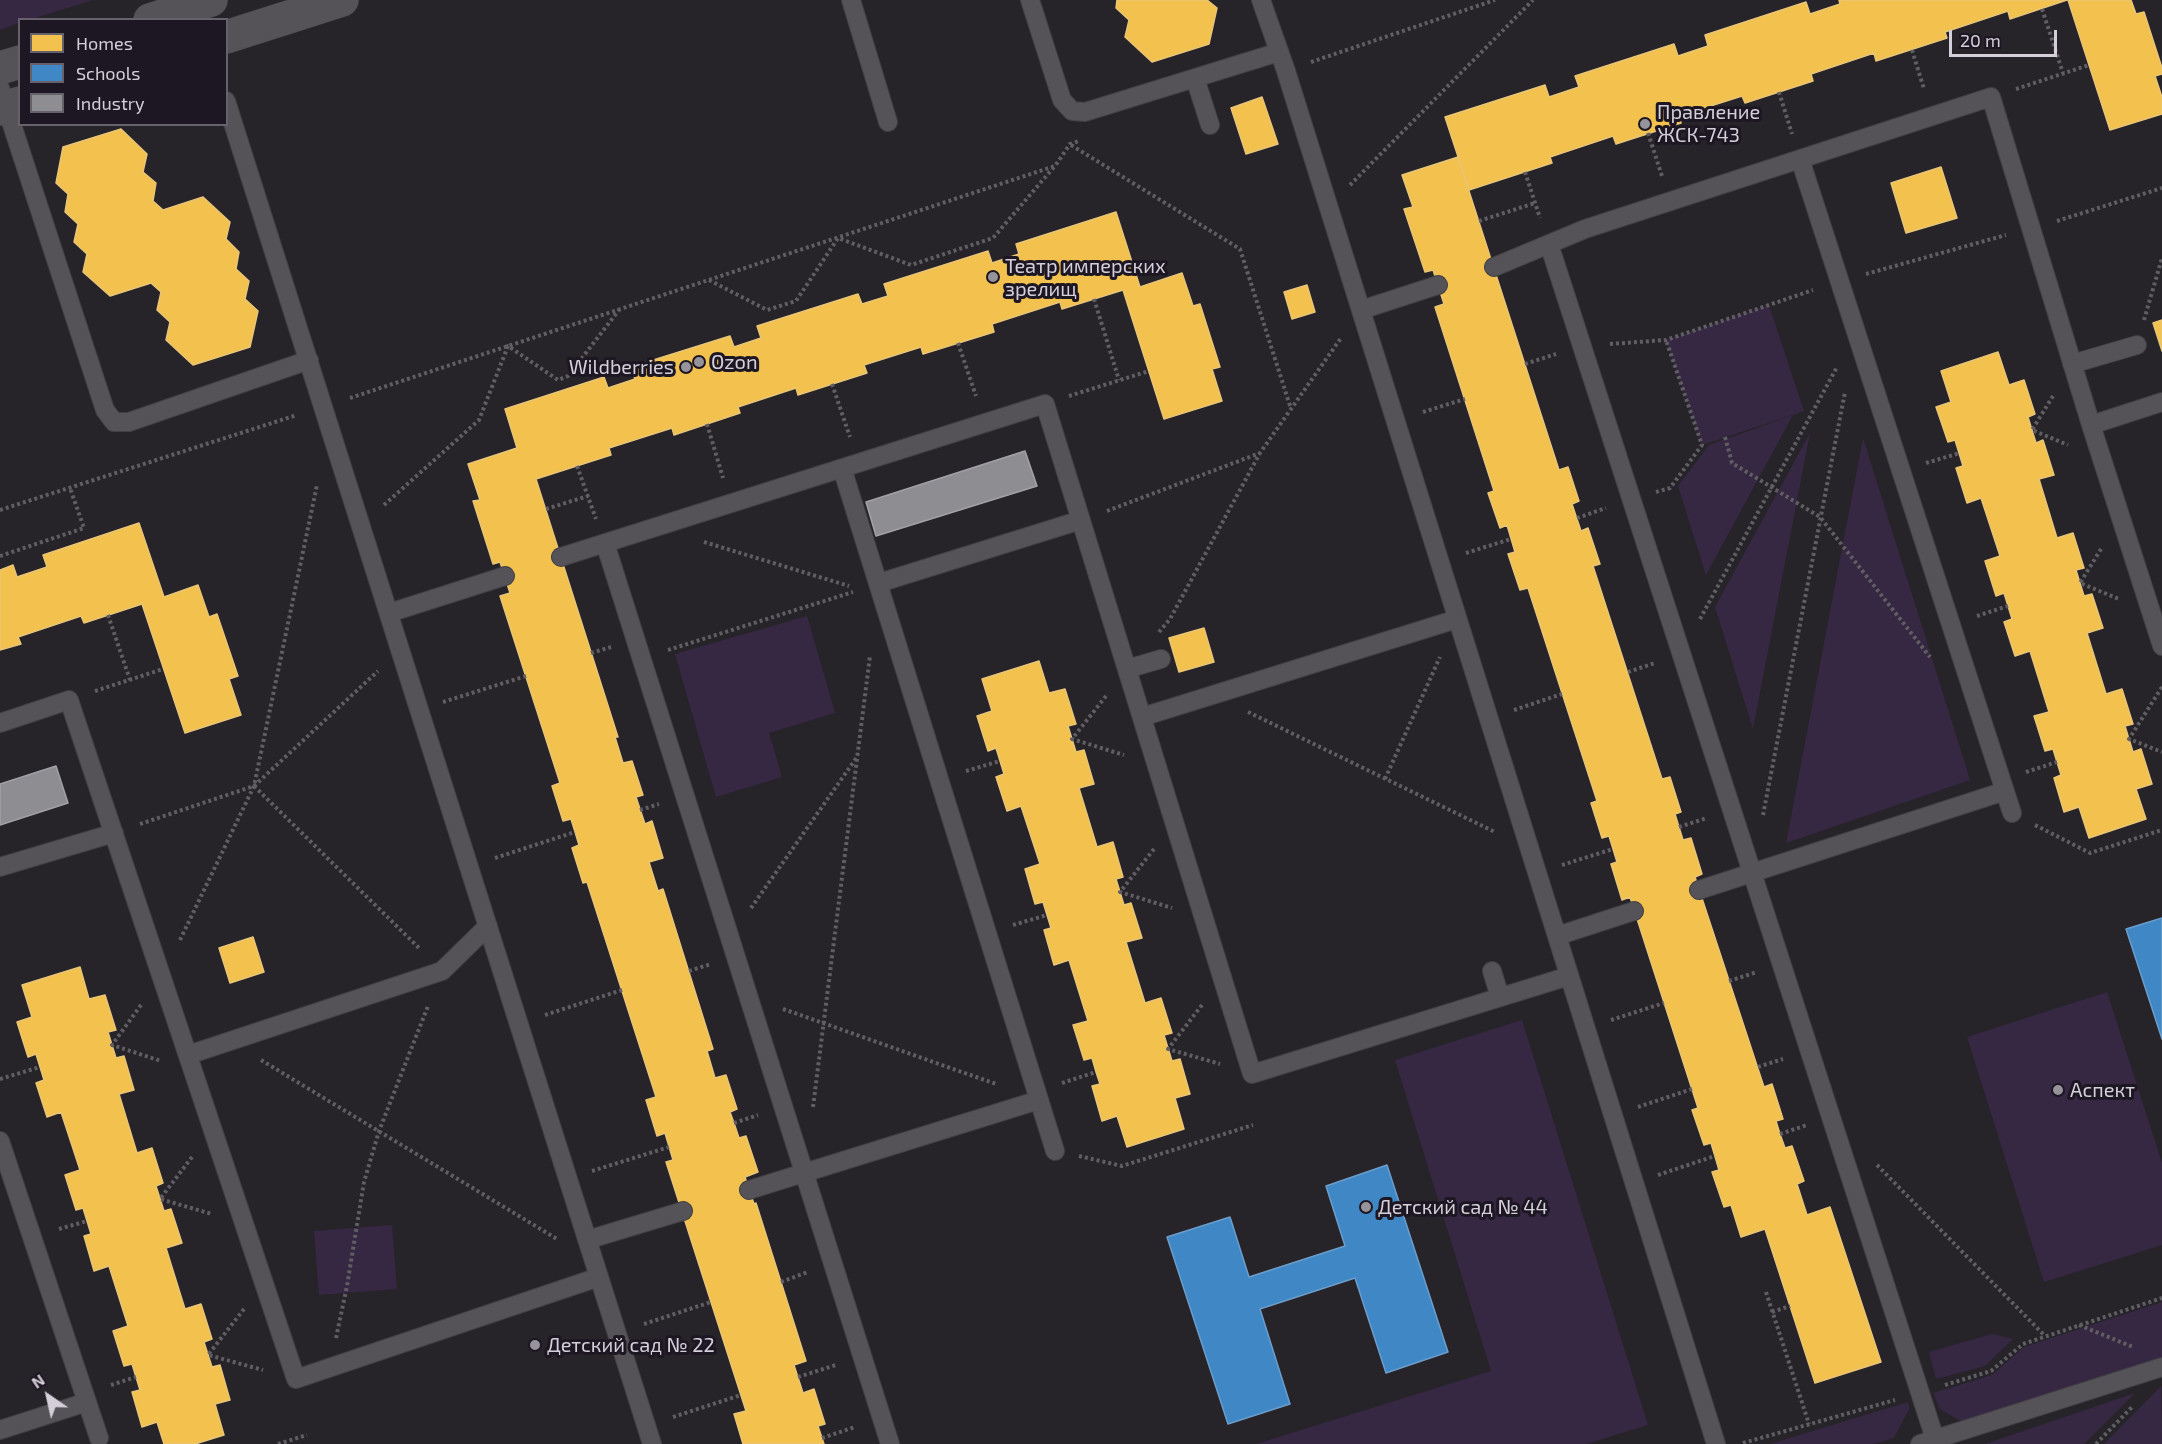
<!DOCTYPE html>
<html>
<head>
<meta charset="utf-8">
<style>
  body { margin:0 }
  #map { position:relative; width:2162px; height:1444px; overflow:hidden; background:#262329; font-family:"Exo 2",sans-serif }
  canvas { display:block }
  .legend { position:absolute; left:18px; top:18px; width:210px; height:108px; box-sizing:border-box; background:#1d1723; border:2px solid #66616b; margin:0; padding:8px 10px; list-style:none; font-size:18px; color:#d4cfd8 }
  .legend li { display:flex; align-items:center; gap:12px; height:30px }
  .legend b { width:30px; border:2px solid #66616b }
  .north { position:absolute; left:18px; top:1366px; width:60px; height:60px; -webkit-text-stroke:4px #1d1723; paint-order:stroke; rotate:326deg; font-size:16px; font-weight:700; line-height:24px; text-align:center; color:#d4cfd8 }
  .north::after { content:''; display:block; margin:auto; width:21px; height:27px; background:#d4cfd8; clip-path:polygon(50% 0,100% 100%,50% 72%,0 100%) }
  .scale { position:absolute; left:1949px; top:30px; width:108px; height:27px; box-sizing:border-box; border:3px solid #d4cfd8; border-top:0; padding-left:8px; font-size:18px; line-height:21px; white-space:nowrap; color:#d4cfd8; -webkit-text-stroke:4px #1d1723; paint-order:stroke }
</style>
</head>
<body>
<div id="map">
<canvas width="2162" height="1444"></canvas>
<ul class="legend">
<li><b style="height:16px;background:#f2c14e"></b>Homes</li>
<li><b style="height:16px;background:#3f88c5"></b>Schools</li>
<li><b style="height:16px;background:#8d8d92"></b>Industry</li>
</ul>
<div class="north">N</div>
<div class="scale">20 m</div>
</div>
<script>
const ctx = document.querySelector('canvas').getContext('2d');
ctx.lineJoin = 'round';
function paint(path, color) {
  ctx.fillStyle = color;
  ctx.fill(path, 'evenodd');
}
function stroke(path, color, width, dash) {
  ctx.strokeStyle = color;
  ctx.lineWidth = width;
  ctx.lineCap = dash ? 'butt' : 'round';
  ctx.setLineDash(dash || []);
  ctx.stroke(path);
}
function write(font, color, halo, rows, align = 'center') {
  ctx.font = font + ' "Exo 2",sans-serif';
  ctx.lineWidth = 6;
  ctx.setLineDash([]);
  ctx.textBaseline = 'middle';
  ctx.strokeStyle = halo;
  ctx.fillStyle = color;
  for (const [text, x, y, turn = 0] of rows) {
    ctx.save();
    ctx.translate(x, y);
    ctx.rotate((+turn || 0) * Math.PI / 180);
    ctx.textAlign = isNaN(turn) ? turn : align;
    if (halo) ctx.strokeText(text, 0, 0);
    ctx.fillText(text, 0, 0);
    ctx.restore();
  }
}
const green = new Path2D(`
  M0,0h93l-61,19 -12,1 -1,3 -19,7z
  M1769,305l35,106 -102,34 -36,-105z
  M1793,415l-87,160 -28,-89 31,-41z
  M1810,433l-57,296 -38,-122z
  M1863,438l107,342 -184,63z
  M807,616l28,97 -66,20 13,44 -66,20 -41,-143z
  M2107,992l55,171v82l-118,37 -77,-245z
  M1522,1020l126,405 -62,19h-330l235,-73 -96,-311z
  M392,1225l5,64 -78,6 -5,-64z
  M2162,1302v57l-200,63 -22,-13 -7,-16 59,-18 32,-28z
  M1992,1334l21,5 -28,27 -49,13 -7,-27z
  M2161,1386l1,58h-58z
  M2135,1393l-51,51h-99z
  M1908,1402l1,7 -15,29 -21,6h-103z`);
const homes = new Path2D(`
  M1117,0h90l10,8 -8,36 -57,18 -27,-25 4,-17 -13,-12z
  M1839,0h228l-57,19 -2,-8 -63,21 2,6 -71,23 -2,-8 -63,21 2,7 -68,22 -3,-7 -63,20 2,7 -65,21 -3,-8 -63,21 2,6 -83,27 -24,-73 100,-32 4,12 30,-10 -4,-11 99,-32 4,12 30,-10 -3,-11 101,-33 4,12 30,-10z
  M2068,0h63l5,14 8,-2 18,56v6l-7,2 7,21v17l-52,16z
  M1262,97l16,47 -32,10 -15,-46z
  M121,129l26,25 -4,18 13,11 -3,18 10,9 40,-13 27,25 -4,17 13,13 -3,17 13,12 -4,18 13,12 -8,36 -57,18 -27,-25 4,-18 -13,-12 4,-18 -10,-9 -41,13 -27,-24 4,-18 -13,-12 4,-18 -13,-12 3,-18 -12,-11 7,-36z
  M1458,157l101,313 9,-3 11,34 -7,3 9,27 7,-3 12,36 -7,2 69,213 8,-2 11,35 -6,2 8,26 8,-2 11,36 -7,3 69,210 8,-3 11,35 -7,2 4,13 5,14 7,-2 12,35 -7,3 10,31 23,-8 51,155 -66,21 -50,-154 -24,8 -10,-32 -7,2 -12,-35 7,-2 -8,-27 -7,2 -12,-35 6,-2 -68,-211 -8,3 -11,-36 6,-2 -8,-26 -7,2 -11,-35 6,-2 -69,-213 -8,2 -12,-36 7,-2 -8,-27 -7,3 -12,-35 6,-2 -59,-184 9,-3 -11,-34 -8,2 -21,-63 9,-2 -11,-32z
  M1941,167l16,51 -51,15 -15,-50z
  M1116,212l24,75 42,-14 11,33 7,-2 20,63 -8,2 10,32 -58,18 -41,-129 -61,19 -2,-7 -68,22 2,8 -71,22 -2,-7 -57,18 3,8 -69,22 -2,-7 -58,19 2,6 -66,22 -2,-7 -63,20 2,7 -75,24 82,258h-3l8,26 9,-2 11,34 -7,2 9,27 7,-3 11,37 -14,4 9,29 5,-2 50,160 -6,2 8,27 11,-3 11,34 -7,3 4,11 5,15 7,-2 12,36 -13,5 9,27 2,-1 50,158 -12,4 9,28 11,-4 11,35 -7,2 6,18h-81l-9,-30 12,-3 -80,-249 7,-2 -8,-27 -8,3 -11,-36 10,-3 -69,-215 -4,1 -11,-35 7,-3 -8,-26 -8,2 -11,-35 8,-3 -60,-187 10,-3 -10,-31 -7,2 -20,-63 7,-1 -12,-36 49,-16 -12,-39 99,-32 4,11 27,-9 -4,-12 99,-31 4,11 27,-9 -4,-12 101,-32 4,10 26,-8 -4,-12 104,-33 4,12 27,-9 -3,-10z
  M1307,285l8,27 -23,7 -8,-27z
  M2162,320v31l-9,-28z
  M1998,352l11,33 15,-5 11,34 -7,3 8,26 7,-3 11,35 -15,4 18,59 16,-5 11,35 -8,2 8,26 8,-2 11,34 -16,5 19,61 16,-5 11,35 -8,2 8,26 8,-3 11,35 -16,5 10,30 -57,19 -10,-31 -15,5 -10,-34 7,-3 -8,-26 -8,2 -11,-35 15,-4 -19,-61 -15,5 -11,-34 8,-3 -8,-26 -8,3 -11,-35 15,-5 -19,-58 -14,5 -11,-35 7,-2 -8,-26 -7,2 -12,-35 15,-5 -10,-31z
  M139,523l25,74 34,-12 11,32 8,-3 21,62 -9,3 12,36 -56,18 -43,-129 -58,19 -3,-7 -63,21 3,7 -21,6v-80l13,-5 4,12 30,-10 -4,-12z
  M1204,628l10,34 -35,10 -10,-34z
  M1039,661l10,32 16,-4 11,35 -8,2 8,26 8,-2 10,34 -15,4 18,59 16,-5 10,35 -7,2 8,26 7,-2 11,35 -16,4 19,61 16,-5 11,35 -8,2 8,26 8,-2 10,35 -15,4 9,31 -57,18 -10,-31 -15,5 -10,-35 8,-2 -4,-12 -4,-14 -8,2 -11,-35 15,-4 -19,-61 -15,5 -10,-35 7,-2 -8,-26 -8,2 -10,-35 15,-5 -19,-58 -14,5 -11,-34 8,-3 -8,-26 -8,3 -11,-35 15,-5 -10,-32z
  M253,937l11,35 -34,11 -11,-35z
  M80,967l9,32 16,-4 11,35 -8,2 8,26 8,-2 10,34 -15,4 18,59 15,-5 11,35 -7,3 8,25 7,-2 11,34 -16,5 19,61 16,-5 11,35 -8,3 8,25 8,-2 10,35 -15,4 9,31 -29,9h-31l-7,-22 -15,5 -10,-35 8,-2 -8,-26 -8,2 -11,-35 15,-5 -19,-60 -15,5 -10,-35 7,-2 -8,-26 -7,2 -11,-35 15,-5 -19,-58 -14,5 -11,-34 8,-3 -8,-26 -8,3 -11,-35 15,-5 -10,-32z`);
const schools = new Path2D(`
  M2162,918v121l-36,-110z
  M1387,1165l61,187 -62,21 -31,-95 -95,31 30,95 -62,20 -61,-187 63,-20 19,60 96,-31 -19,-60z`);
const industry = new Path2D(`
  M1025,451l12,35 -161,50 -10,-34z
  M56,766l12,37 -68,22v-41z`);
const path = new Path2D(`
  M2042,9l21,64
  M1912,50l12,39
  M1311,62l184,-62
  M2016,89l73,-24
  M1779,92l13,42
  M1648,133l14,43
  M1071,145l169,104 51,160
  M1525,172l15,46
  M1350,185l183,-185
  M1479,221l56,-18
  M2057,221l105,-33
  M1866,274l140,-39
  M709,280l58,30 29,-9 42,-63 73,27 82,-27 61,-71
  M1094,299l25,81
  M2144,320l18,-62
  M958,343l18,53
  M1610,344l56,-4 147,-50
  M1525,364l31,-10
  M832,384l18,53
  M1069,396l80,-25
  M2053,396l-21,34 36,15
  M350,398l705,-232 15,-22 9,-3
  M1423,412l42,-13
  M707,424l16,54
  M1725,437l7,26 88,54 110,140
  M1926,463l34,-10
  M577,466l19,53
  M1656,492l14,-4 32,-43 -36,-105
  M384,505l95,-85 29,-74 50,34 10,-4 51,-66
  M546,509l42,-13
  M0,510l297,-95
  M1107,511l153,-58 81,-115
  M1577,518l29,-10
  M704,542l145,44
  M2101,549l-21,34 39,16
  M1466,553l45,-14
  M0,556l84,-28 -14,-40
  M108,615l22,65
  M1977,616l31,-10
  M1700,619l137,-252
  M1159,632l11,-13 90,-166
  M668,650l185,-58
  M591,653l20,-6
  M1628,672l27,-9
  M2162,687l-33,52 33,13
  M95,691l68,-22
  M1106,696l-34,43 52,16
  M443,702l83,-26
  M1514,710l48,-16
  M1248,712l247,120
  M966,771l34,-10
  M2026,772l31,-10
  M1385,779l55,-122
  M254,786l167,164
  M640,810l19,-6
  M1763,815l82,-423
  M140,824l114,-38 124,-115
  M2035,825l55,28 72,-23
  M1679,827l28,-9
  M1154,849l-34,43 52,16
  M495,858l80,-26
  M1562,865l51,-16
  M751,908l106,-151
  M1013,925l34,-10
  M180,940l74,-154 63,-301
  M689,971l22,-7
  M1729,981l28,-9
  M141,1005l-29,40 49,16
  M1202,1005l-34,44 52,15
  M783,1009l213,75
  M545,1015l77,-25
  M1611,1020l53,-17
  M261,1060l296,179
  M1758,1067l25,-8
  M0,1079l40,-12
  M1062,1083l34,-11
  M813,1107l57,-451
  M1638,1107l54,-18
  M734,1123l24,-8
  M1780,1134l27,-9
  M1079,1156l43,10 131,-41
  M192,1157l-32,42 52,15
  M1877,1165l168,171
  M592,1171l77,-24
  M1658,1175l57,-19
  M59,1229l28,-8
  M781,1282l27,-10
  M1766,1292l43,132
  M244,1309l-36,46 55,15
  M1772,1312l18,-6
  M644,1324l67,-22
  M2079,1325l54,22
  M336,1338l11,-52 17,-104 15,-51 49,-125
  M798,1377l38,-12
  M111,1385l25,-8
  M1945,1385l46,-14 32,-27 139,-46
  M673,1417l68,-22
  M822,1438l33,-11
  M1743,1443l152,-43
  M278,1444l29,-9
  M2096,1444l37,-38`);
const lane = new Path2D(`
  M851,0l37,122
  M1030,0l32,100 10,11 13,1 194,-60
  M1261,0l25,71 430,1373
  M1195,78l15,47
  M0,88l105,322 9,12h15l180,-62
  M226,101l426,1343
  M1800,159l212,654
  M1549,244l386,1195
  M1494,267l91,-38 406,-132 100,328 71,221
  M1361,310l77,-25
  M2072,364l65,-19
  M2091,425l71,-23
  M842,468l213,683
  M605,543l285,901
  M561,557l484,-153 207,670 317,-98
  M879,583l202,-63
  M389,613l116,-37
  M1127,669l34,-10
  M1142,717l315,-98
  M0,723l69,-23 227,679 303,-102
  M0,867l114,-34
  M1699,890l306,-99
  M1557,936l77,-25
  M1492,971l8,26
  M188,1055l254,-84 46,-45
  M0,1141l99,297
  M749,1190l290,-90
  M587,1240l96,-29
  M0,1430l87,-28
  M1920,1444l242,-77`);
const secondary = new Path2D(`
  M150,20l61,-20
  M226,37l116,-37
  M0,68l20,-6
  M0,109l20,-6`);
const markers = [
  [1645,124,6,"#97939b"],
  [993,277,6,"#97939b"],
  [699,362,6,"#97939b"],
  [686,367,6,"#97939b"],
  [2058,1090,6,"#97939b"],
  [1366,1207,6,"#97939b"],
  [535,1345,6,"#97939b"]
];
const poiNames = [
  ["Правление",1657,112],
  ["ЖСК-743",1657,135],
  ["Театр имперских",1005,266],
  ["зрелищ",1005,289],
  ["Ozon",711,362],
  ["Wildberries",674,367,"right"],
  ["Аспект",2070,1090],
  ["Детский сад № 44",1378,1207],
  ["Детский сад № 22",547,1345]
];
paint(green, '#362843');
paint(homes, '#f2c14e');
stroke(homes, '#e9c577', 1.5);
paint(schools, '#3f88c5');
stroke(schools, '#6c9dcb', 1.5);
paint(industry, '#8d8d92');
stroke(industry, '#a2a1a7', 1.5);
stroke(lane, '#423f45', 20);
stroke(secondary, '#423f45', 34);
stroke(path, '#605e62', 4, [3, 3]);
stroke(lane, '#555357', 18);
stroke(secondary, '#555357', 33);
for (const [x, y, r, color] of markers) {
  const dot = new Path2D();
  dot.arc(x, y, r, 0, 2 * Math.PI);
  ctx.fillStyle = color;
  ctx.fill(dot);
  stroke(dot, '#1d1723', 2);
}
write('20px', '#d4cfd8', '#1d1723', poiNames, 'left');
</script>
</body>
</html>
